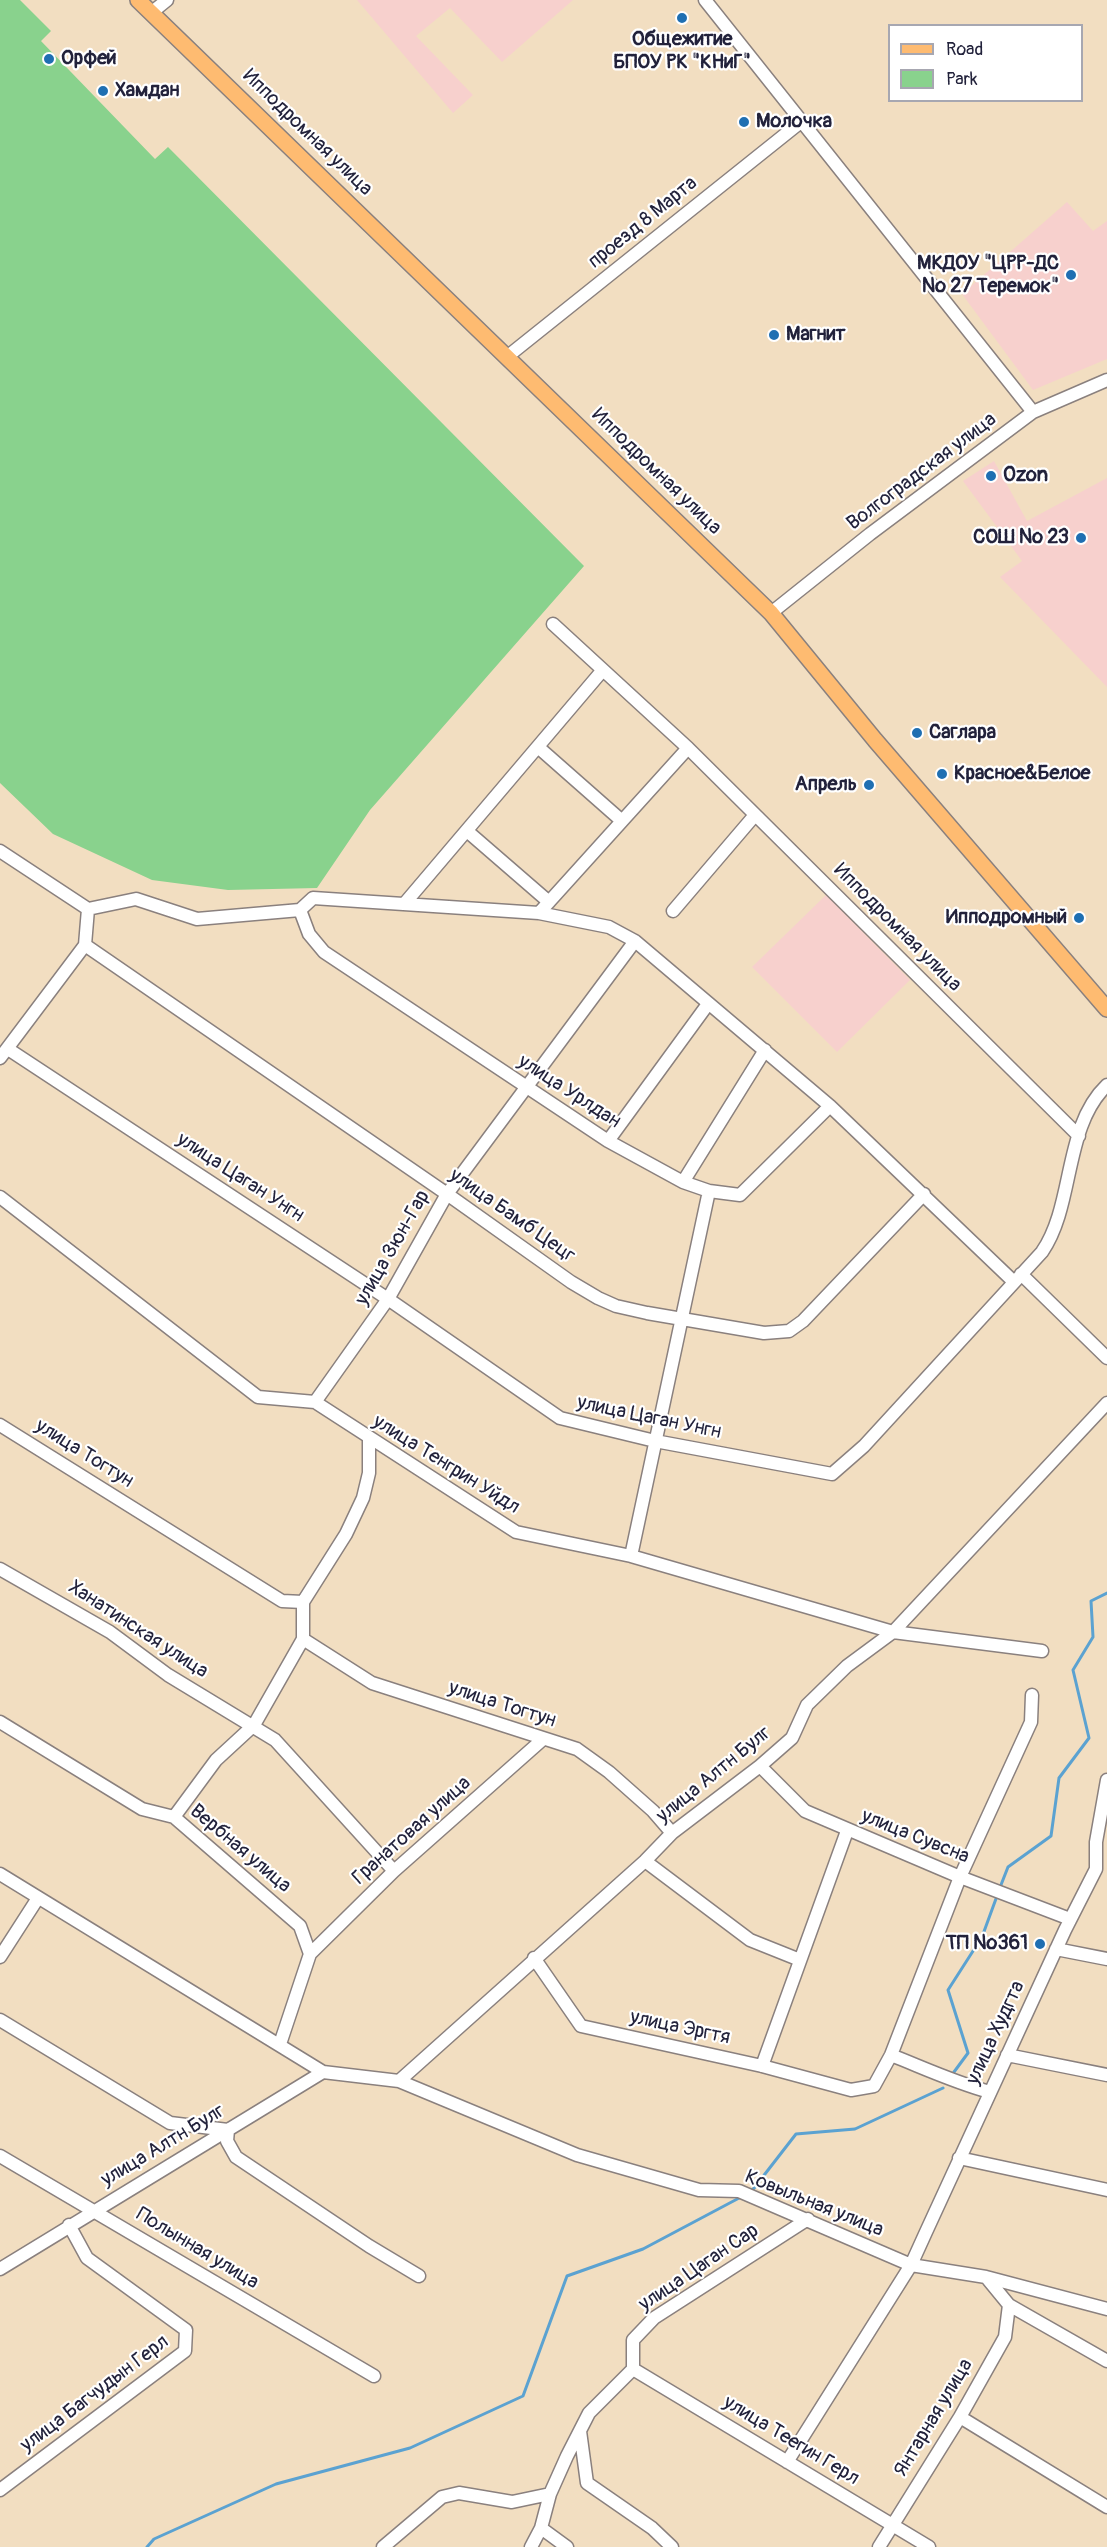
<!DOCTYPE html>
<html>
<head>
<meta charset="utf-8">
<style>
  body { margin:0 }
  #map { position:relative; width:1107px; height:2547px; overflow:hidden; background:#f2dec1; font-family:Pangolin,sans-serif }
  canvas { display:block }
  .legend { position:absolute; left:888px; top:24px; width:195px; height:78px; box-sizing:border-box; background:#fff; border:2px solid #a7a7b1; margin:0; padding:8px 10px; list-style:none; font-size:18px; color:#22223b }
  .legend li { display:flex; align-items:center; gap:12px; height:30px }
  .legend b { width:30px; border:2px solid #a7a7b1 }
</style>
</head>
<body>
<div id="map">
<canvas width="1107" height="2547"></canvas>
<ul class="legend">
<li><b style="height:8px;background:#febb71"></b>Road</li>
<li><b style="height:16px;background:#89d28d"></b>Park</li>
</ul>
</div>
<script>
const ctx = document.querySelector('canvas').getContext('2d');
ctx.lineJoin = 'round';
function paint(path, color) {
  ctx.fillStyle = color;
  ctx.fill(path, 'evenodd');
}
function stroke(path, color, width, dash) {
  ctx.strokeStyle = color;
  ctx.lineWidth = width;
  ctx.lineCap = dash ? 'butt' : 'round';
  ctx.setLineDash(dash || []);
  ctx.stroke(path);
}
function write(font, color, halo, rows, align = 'center') {
  ctx.font = font + ' Pangolin,sans-serif';
  ctx.lineWidth = 4.5;
  ctx.setLineDash([]);
  ctx.textBaseline = 'middle';
  ctx.strokeStyle = halo;
  ctx.fillStyle = color;
  for (const [text, x, y, turn = 0] of rows) {
    ctx.save();
    ctx.translate(x, y);
    ctx.rotate((+turn || 0) * Math.PI / 180);
    ctx.textAlign = isNaN(turn) ? turn : align;
    if (halo) ctx.strokeText(text, 0, 0);
    ctx.fillText(text, 0, 0);
    ctx.restore();
  }
}
const built = new Path2D(`
  M357,0h216l-71,62 -52,-54 -34,28 57,59 -20,18z
  M1067,202l26,29 14,-10v138l-74,31 -71,-96z
  M994,461l33,60 80,-43v209l-107,-110 22,-16 -59,-80z
  M826,895l84,85 -73,72 -85,-85z`);
const green = new Path2D(`
  M0,0h20l31,31 -10,10 114,118 13,-12 416,419 -214,244 -53,78 -89,2 -76,-10 -99,-46 -53,-51z`);
const stream = new Path2D(`
  M999,1890l9,-23 43,-31 8,-58 30,-40 -16,-68 20,-33 -2,-36 16,-8
  M954,2072l14,-19 -20,-63 34,-53 15,-41
  M751,2192l45,-58 59,-5 88,-41
  M147,2547l7,-8 122,-55 134,-36 113,-52 44,-120 76,-27 98,-52`);
const minor = new Path2D(`
  M705,0l328,412
  M151,13l16,-13
  M508,356l294,-235
  M771,613l99,-79 163,-122 74,-32
  M553,624l135,124 391,388
  M538,747l84,74
  M467,831l82,71
  M0,851l88,58
  M405,903l197,-232
  M88,909l48,-10 61,20 103,-9 13,-12 226,15 70,14 26,14 195,165 183,175
  M300,910l9,24 15,18 284,189 75,41 26,9 31,4 90,-89
  M673,911l82,-96
  M539,913l149,-165
  M85,945l362,249 124,88 27,16 18,8 31,7 117,20 25,-2 14,-10 121,-127
  M8,1049l380,250 172,119 95,23 177,33 32,-28 178,-194c33,-48 21,-125 65,-167
  M0,1058l85,-113 3,-36
  M608,1141l100,-137
  M683,1182l82,-132
  M0,1197l258,200 57,5 201,130 115,24 262,76 149,19
  M1021,1274l86,84
  M315,1402l73,-103 59,-105 188,-253
  M0,1425l282,176 21,1
  M631,1556l78,-365
  M0,1569l110,63 58,43 107,65 119,131
  M303,1639l69,44 205,66 32,23 44,39 19,22
  M0,1722l142,87 32,8 126,109 10,28
  M760,1766l45,45 155,66 110,42
  M174,1817l42,-57 38,-35 49,-86v-37l43,-68 17,-36 6,-25v-33
  M645,1861l105,79 50,20
  M0,1874l323,198
  M1056,1949l51,10
  M0,1957l38,-59
  M534,1958l47,68 181,40 89,24 23,-4 17,-31 69,-178 71,-155 1,-27
  M0,2020l170,103 58,7 -1,11 9,16 133,89 50,30
  M280,2044l30,-90 84,-83 148,-131
  M891,2055c33,13 65,28 99,37
  M1007,2055l100,20
  M762,2066l85,-235
  M399,2081l246,-220 27,-28 88,-67 32,-28 15,-33 40,-39 46,-34 214,-229
  M0,2156l374,220
  M959,2158l148,32
  M0,2269l323,-197 76,9 178,74 122,35 40,1 172,74 75,12 23,28 98,56
  M986,2277l121,32
  M633,2369l296,178
  M960,2417l147,90
  M580,2431l7,52 65,45 20,19
  M787,2462l124,-197 15,-33 139,-302 31,-61v-27l11,-62
  M0,2490l185,-139 1,-21 -99,-72 -18,-33
  M541,2528l26,19
  M383,2547l59,-50 17,-4 53,9 38,-8
  M531,2547l10,-19 9,-34 17,-38 22,-43 44,-44v-29l21,-22 154,-99
  M879,2547l81,-130 45,-80 4,-32`);
const major = new Path2D(`
  M138,0l633,613 104,127 232,269`);
const markers = [
  [682,18,6,"#1f6fb2"],
  [49,59,6,"#1f6fb2"],
  [103,91,6,"#1f6fb2"],
  [744,122,6,"#1f6fb2"],
  [1071,275,6,"#1f6fb2"],
  [774,335,6,"#1f6fb2"],
  [991,476,6,"#1f6fb2"],
  [1081,538,6,"#1f6fb2"],
  [917,733,6,"#1f6fb2"],
  [942,774,6,"#1f6fb2"],
  [869,785,6,"#1f6fb2"],
  [1079,918,6,"#1f6fb2"],
  [1040,1944,6,"#1f6fb2"]
];
const poiNames = [
  ["Общежитие",682,40,"center"],
  ["БПОУ РК \"КНиГ\"",682,63,"center"],
  ["Орфей",61,59],
  ["Хамдан",115,91],
  ["Молочка",756,122],
  ["МКДОУ \"ЦРР-ДС",1059,264,"right"],
  ["№ 27 Теремок\"",1059,287,"right"],
  ["Магнит",786,335],
  ["Ozon",1003,476],
  ["СОШ № 23",1069,538,"right"],
  ["Саглара",929,733],
  ["Красное&Белое",954,774],
  ["Апрель",857,785,"right"],
  ["Ипподромный",1067,918,"right"],
  ["ТП №361",1028,1944,"right"]
];
const streetNames = [
  ["Ипподромная улица",307,133,44],
  ["проезд 8 Марта",643,223,-39],
  ["Ипподромная улица",656,472,44],
  ["Волгоградская улица",922,472,-37],
  ["Ипподромная улица",897,928,45],
  ["улица Урлдан",569,1092,33],
  ["улица Цаган Унгн",240,1178,33],
  ["улица Бамб Цецг",512,1216,35],
  ["улица Зюн-Гар",393,1248,-60],
  ["улица Цаган Унгн",649,1418,12],
  ["улица Тогтун",84,1454,32],
  ["улица Тенгрин Уйдл",446,1465,32],
  ["Ханатинская улица",138,1630,33],
  ["улица Тогтун",502,1705,18],
  ["улица Алтн Булг",714,1775,-39],
  ["Гранатовая улица",412,1831,-42],
  ["улица Сувсна",915,1837,22],
  ["Вербная улица",240,1849,40],
  ["улица Эргтя",680,2028,12],
  ["улица Худгта",996,2033,-65],
  ["улица Алтн Булг",163,2146,-31],
  ["Ковыльная улица",814,2204,22],
  ["Полынная улица",197,2249,31],
  ["улица Цаган Сар",699,2268,-34],
  ["улица Багчудын Герл",95,2394,-37],
  ["Янтарная улица",934,2418,-59],
  ["улица Теегин Герл",791,2441,31]
];
paint(built, '#f7d0cd');
paint(green, '#89d28d');
stroke(stream, '#5ba2d1', 3);
stroke(minor, '#8a807e', 15);
stroke(major, '#8a807e', 18);
stroke(minor, '#fff', 12);
stroke(major, '#febb71', 15);
for (const [x, y, r, color] of markers) {
  const dot = new Path2D();
  dot.arc(x, y, r, 0, 2 * Math.PI);
  ctx.fillStyle = color;
  ctx.fill(dot);
  stroke(dot, '#fff', 2);
}
write('bold 20px', '#22223b', '#fff', poiNames, 'left');
write('20px', '#22223b', '#fff', streetNames);
</script>
</body>
</html>
